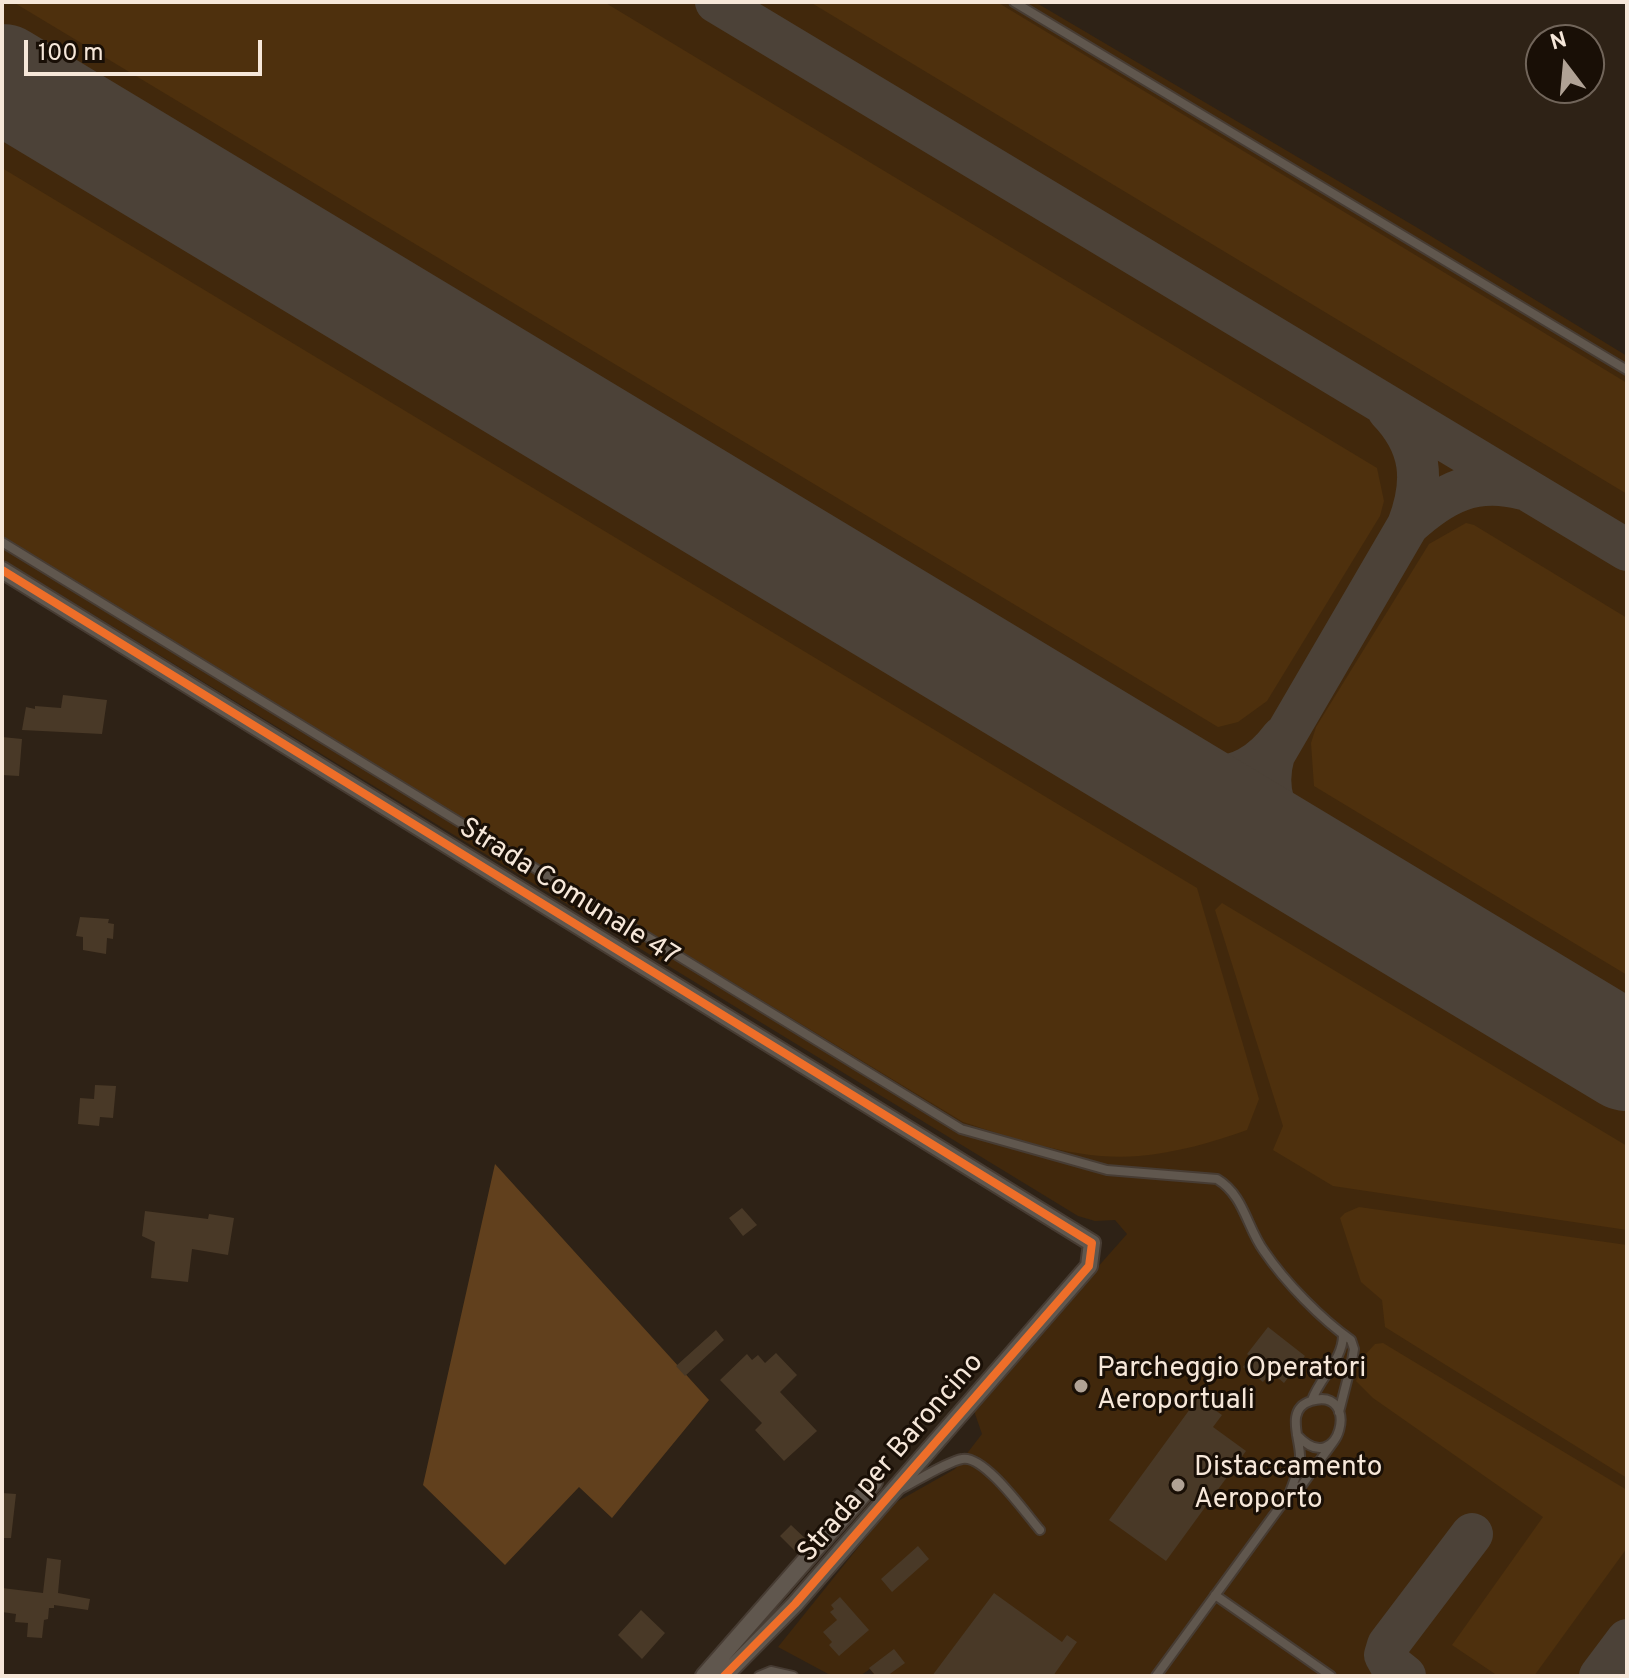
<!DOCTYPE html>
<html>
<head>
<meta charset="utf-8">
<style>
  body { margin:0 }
  #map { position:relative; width:1629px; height:1678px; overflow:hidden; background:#2e2216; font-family:Overpass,sans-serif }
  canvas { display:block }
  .frame { position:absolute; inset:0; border:4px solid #f6e7d9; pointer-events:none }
  .north { position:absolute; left:1525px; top:24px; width:80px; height:80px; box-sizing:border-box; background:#190f06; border:2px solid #71655a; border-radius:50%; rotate:344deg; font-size:22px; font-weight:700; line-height:32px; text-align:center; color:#f6e7d9 }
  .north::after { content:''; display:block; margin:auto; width:28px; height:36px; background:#b0a295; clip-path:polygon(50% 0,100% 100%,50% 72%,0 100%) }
  .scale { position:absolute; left:24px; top:40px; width:238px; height:36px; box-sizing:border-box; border:4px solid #f6e7d9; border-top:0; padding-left:10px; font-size:24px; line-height:28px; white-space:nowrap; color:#f6e7d9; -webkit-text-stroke:6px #190f06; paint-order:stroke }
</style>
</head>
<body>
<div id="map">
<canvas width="1629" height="1678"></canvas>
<div class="frame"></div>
<div class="north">N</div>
<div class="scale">100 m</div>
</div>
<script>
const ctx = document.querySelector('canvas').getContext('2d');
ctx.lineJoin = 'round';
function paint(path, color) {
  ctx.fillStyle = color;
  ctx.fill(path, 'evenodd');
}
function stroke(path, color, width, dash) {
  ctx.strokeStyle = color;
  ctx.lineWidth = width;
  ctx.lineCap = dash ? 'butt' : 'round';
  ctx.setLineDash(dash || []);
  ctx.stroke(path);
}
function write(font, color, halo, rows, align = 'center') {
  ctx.font = font + ' Overpass,sans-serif';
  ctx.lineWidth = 6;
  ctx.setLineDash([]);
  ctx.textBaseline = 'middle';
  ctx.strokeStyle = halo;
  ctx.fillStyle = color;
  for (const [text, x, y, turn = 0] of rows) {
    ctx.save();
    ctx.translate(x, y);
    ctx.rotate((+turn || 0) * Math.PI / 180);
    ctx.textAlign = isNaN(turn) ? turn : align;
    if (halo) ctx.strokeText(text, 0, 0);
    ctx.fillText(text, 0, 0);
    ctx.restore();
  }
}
const built = new Path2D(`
  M2,2h1033l381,225 211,129v1320h-752l-5,-7 -10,7h-28l-54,-29 115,-143 62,-35 27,-35 -9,-26 154,-174 -12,-14 -20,1 -17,-5 -1076,-657z`);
const green = new Path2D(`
  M13,2h591l773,466 7,33 -4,15 -113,185 -29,21 -20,5z
  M810,2h187l630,381v111z
  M2,168l1195,720 62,211 -12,31c-34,12 -71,23 -108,26 -59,5 -121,-16 -176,-34l-961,-582z
  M1466,523l8,2 153,93v357l-313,-189 -3,-43 5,-16 113,-183z
  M1222,903l405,243v84l-294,-44 -60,-36 10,-24 -68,-216z
  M1359,1207l268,38v233l-242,-151 -3,-27 -21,-18 -21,-64 5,-5z
  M1383,1343l244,147v58l-93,128h-36l-46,-31 91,-128 -170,-119 -17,-17 5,-9 -5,-7 19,-21z`);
const forest = new Path2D(`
  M495,1164l214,236 -97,118 -33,-31 -74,78 -82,-80z`);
const taxiway = new Path2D(`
  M716,2l911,548
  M1388,410c34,35 37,71 20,115
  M1119,751c62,23 115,50 163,-14
  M1338,883c-39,-36 -81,-71 -64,-128l134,-230c35,-32 67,-49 115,-36
  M1405,1676l-15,-12 -5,-9 3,-10 84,-111
  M1600,1676l27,-36`);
const runway = new Path2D(`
  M2,78l1625,979`);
const building = new Path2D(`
  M63,695l44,5 -5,34 -80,-4 4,-23 9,2v-3l26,2z
  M2,737l20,2 -3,37 -17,-1z
  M80,917l29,2 -1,4 6,1 -1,15 -6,-1 -1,16 -23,-4v-13l-7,-1z
  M95,1085l21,1 -3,32 -13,-1 -1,9 -21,-2 2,-26 14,1z
  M742,1208l15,17 -14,11 -14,-18z
  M145,1211l63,8 1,-5 25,4 -6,37 -36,-6 -4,33 -37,-4 4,-36 -13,-6z
  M1268,1327l37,29 -21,27 -13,-11 -8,10 -20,-15 8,-10 -4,-3z
  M716,1330l8,10 -39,36 -9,-10z
  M776,1353l21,22 -17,17 37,39 -33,30 -29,-31 7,-7 -42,-43 27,-26 5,6 6,-5 7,8z
  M1198,1398l24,17 -9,12 33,24 -80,110 -57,-41z
  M2,1493l14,1 -5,44h-9z
  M791,1525l17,16 -11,12 -17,-17z
  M918,1546l11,13 -37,33 -11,-13z
  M47,1558l14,2 -3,33 32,6 -2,11 -34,-5v3h-5l-1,11 -4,1 -2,18 -15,-1 1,-14 -13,-1 1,-8 -14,-2v-24l41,5z
  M994,1593l68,49 5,-7 10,7 -24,34h-121z
  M840,1597l29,33 -30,26 -10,-11 3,-3 -9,-10 14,-12 -7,-8 4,-3 -3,-4z
  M641,1610l24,23 -23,26 -24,-24z
  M894,1649l11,14 -18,13h-11l-7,-8z`);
const service = new Path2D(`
  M1014,2l613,368
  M2,542l959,587 146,41 110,9c27,16 30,49 47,72 21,31 57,68 87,89l3,9 -2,12 -13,51
  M1312,1400c8,-23 31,-40 31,-65
  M899,1490c16,-8 47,-28 63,-31 22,-5 64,55 78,71
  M1290,1492c4,-11 10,-24 10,-36 0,-18 -15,-47 11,-55 51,-16 29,81 -14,34
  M1215,1595l116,81
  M759,1676l12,-5 22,5
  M1156,1676l134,-183 12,-8 32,-44`);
const minor = new Path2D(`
  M2,570l1090,673 -3,23 -294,338 -71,72
  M704,1676l170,-194`);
const cycleway = new Path2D(`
  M2,570l1090,673 -3,23 -294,338 -71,72`);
const markers = [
  [1081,1386,8,"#b0a295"],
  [1178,1485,8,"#b0a295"]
];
const streetNames = [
  ["Strada Comunale 47",568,894,32],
  ["Strada per Baroncino",892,1459,-49]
];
const poiNames = [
  ["Parcheggio Operatori",1097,1370],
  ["Aeroportuali",1097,1402],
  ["Distaccamento",1194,1469],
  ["Aeroporto",1194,1501]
];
paint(built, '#41280c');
paint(green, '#4e300d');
paint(forest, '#61401d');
stroke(taxiway, '#4c4238', 42);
stroke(runway, '#4c4238', 108);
paint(building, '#493927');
stroke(service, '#473c33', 12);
stroke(minor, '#473c33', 20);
stroke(service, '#60574e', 8);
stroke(minor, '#60574e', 16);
stroke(cycleway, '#ee6e29', 8);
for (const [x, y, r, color] of markers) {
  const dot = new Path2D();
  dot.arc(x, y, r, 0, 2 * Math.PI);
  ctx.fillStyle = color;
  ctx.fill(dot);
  stroke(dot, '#190f06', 3);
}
write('28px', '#f6e7d9', '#190f06', streetNames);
write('28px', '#f6e7d9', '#190f06', poiNames, 'left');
</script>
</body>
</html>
